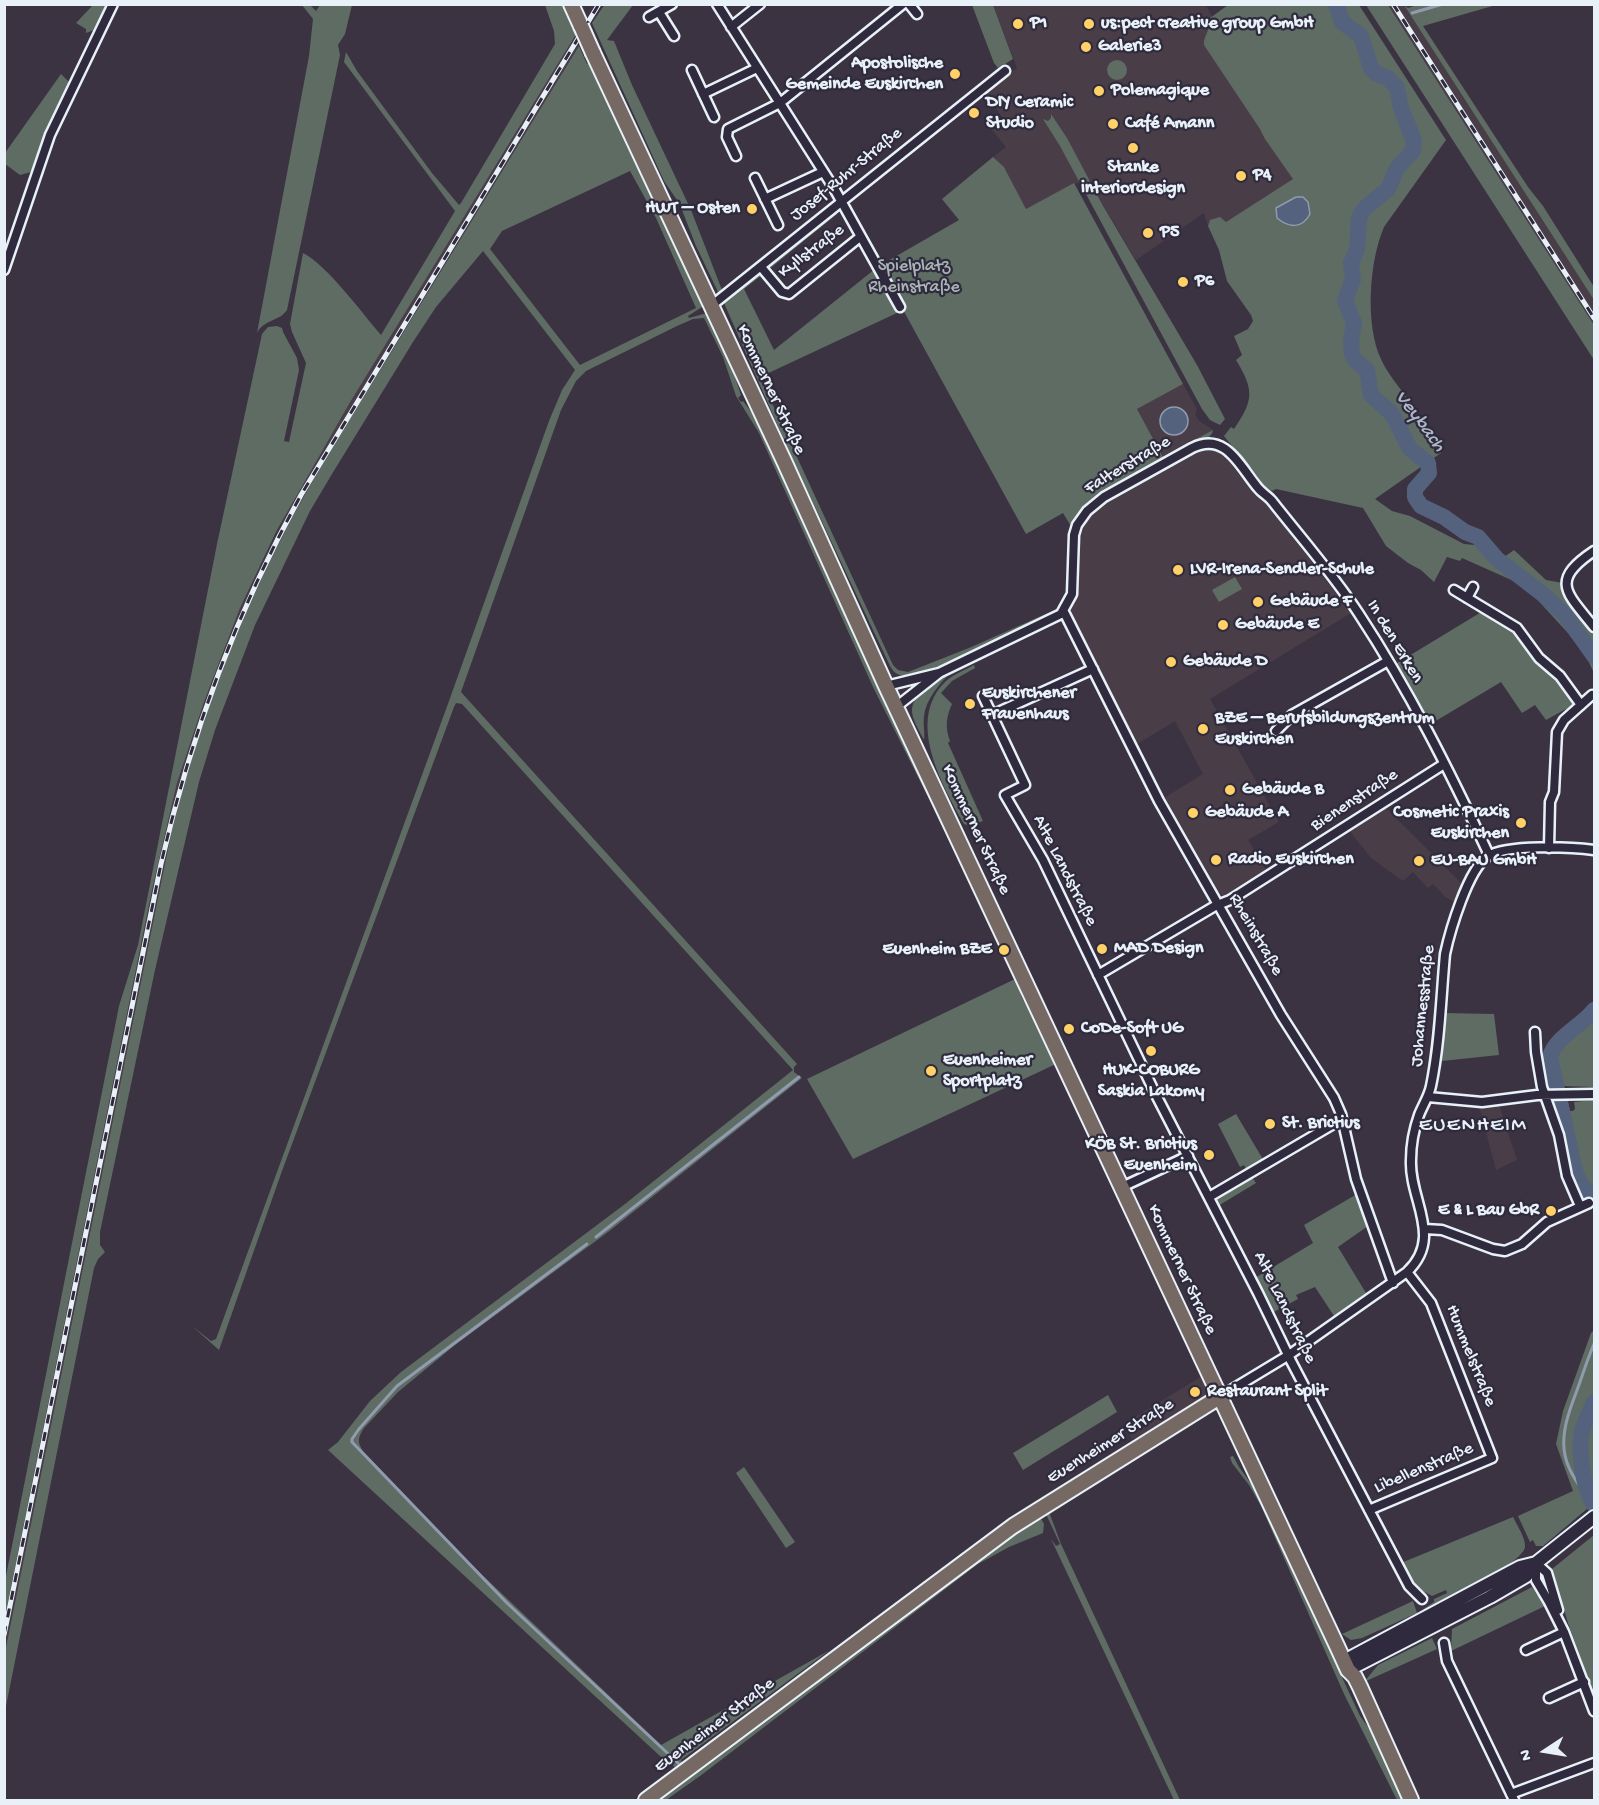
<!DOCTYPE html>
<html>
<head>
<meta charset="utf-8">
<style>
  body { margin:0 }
  #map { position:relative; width:1599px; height:1805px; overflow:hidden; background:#3b3342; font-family:"Gochi Hand",sans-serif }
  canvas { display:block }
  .frame { position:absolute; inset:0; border:6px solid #e8f1f8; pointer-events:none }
  .north { position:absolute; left:1515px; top:1721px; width:60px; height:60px; -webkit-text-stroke:4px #2f2a3d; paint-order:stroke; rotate:258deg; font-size:16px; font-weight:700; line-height:24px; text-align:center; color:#e8f1f8 }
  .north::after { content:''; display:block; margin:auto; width:21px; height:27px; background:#e8f1f8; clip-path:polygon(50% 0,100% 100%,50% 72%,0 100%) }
</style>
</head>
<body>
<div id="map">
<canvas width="1599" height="1805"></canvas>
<div class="frame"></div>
<div class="north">N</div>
</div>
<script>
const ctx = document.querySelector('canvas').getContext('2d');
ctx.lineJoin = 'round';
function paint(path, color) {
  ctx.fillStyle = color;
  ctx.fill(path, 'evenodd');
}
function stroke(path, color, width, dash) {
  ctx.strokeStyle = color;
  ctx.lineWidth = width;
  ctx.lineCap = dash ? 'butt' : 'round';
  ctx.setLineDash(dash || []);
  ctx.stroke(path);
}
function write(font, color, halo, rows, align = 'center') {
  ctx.font = font + ' "Gochi Hand",sans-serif';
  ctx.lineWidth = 4.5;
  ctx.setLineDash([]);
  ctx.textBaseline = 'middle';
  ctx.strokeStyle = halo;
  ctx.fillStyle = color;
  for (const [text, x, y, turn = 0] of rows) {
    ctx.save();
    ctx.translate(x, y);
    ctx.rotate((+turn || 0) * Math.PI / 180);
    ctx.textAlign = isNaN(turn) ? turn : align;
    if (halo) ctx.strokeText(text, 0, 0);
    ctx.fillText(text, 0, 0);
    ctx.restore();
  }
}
const built = new Path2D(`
  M993,5h207l7,2 91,169 -72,46 -16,-2 -2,6 -4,-13 -68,47 -49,-82 -61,31 -22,-42 -11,-10 13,-10 -14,-17 12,-10 -18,-26 31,-26z
  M1388,5h16l190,295v25z
  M574,35l5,11 -264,432 -22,39 -43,87 -34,83 -21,62 -25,90 -165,813v-35l147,-727 25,-107 27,-81 36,-94 56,-114 53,-90z
  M1183,384l14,25 -2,5 4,7 14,9 -49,28 -27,-49z
  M1209,449l9,1 6,5 32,41 13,10 82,107 -141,86 69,123 -31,18 18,30 -43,26 -6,-5 -53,-93 39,-24 -28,-53 -38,23 -66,-132 7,-18 2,-56 8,-21 15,-13 96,-53z
  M1385,807l78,78 -7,18 -13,-7 1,-1 -11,-11 -5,4 -15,-16 -10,9 -32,-23 -22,-28z
  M1499,1105l18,55 -21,10 -17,-64z
  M1202,1376l7,14 -2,5 -68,42 -7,2 -8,-15z`);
const green = new Path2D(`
  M605,4l28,1 -26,35 7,1 18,44 59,125 31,80 -4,2 -22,-46 -14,-36 1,-1 -19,-28 -72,-158z
  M1420,4l76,1 -73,21 105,161 15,19 51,81v13l-190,-295 4,3z
  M93,5h13l-12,25 -8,3v-4l-10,-6z
  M302,5h8l6,6 4,-6h32l-7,29 -7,11 2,10 -53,255c-8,12 -23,9 -30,23l52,-277 4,-37z
  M545,5h20l13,26 -229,373 -72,126 -37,78 -36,94 -27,81 -25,107 -147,727v-36l114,-575 19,-61 79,-401 45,-210 6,-7 9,-1 5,2 1,4 14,26 2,12 -15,71 5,1 17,-79 -14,-31 -2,-8 13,-71c25,13 59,60 78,82l74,-124 -111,-149 2,-10 11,19 75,102 27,32 2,-2 94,-159 -1,-13z
  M972,5h21l20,54 -8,5h-2l-5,4 -4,-5z
  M1228,5h106l4,15 24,21 6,27 6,6 14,7 8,8 6,27 9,16 1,6 -7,18 -11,14 -6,16 -25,21 -4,4 -4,12 1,24 -6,13 -1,21 -8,21 8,20 -1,34 4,7 11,6 2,16 4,13 24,22 13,30 6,6 12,5 1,3 -50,35 17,12 18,5 54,28 11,1 7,4 8,10 7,3 17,-12 32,30 17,3 5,17 26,34v39l-8,-17 -19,-24 -34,-37 -17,-13 -54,-24 -2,3 -13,-4 -13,25 -13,-12 -13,-7 -22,-17 -23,-38 -87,-19 -4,2 -7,-4 -41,-51 7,-9 3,2c19,-28 21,-38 2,-69l6,-5 -8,-19 14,-7 5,-8 -2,-6 -24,-34 -8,-31 -11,-24 2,-6 10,-3 6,5 67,-43 -28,-40 -5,-10 -56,-84c-1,-9 7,-15 6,-27z
  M1340,5h19l87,135 -62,87c-15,35 -19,98 -3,132 6,14 17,26 26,39 12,18 23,36 34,55l-10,7 -15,-10 -5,-5 -8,-20 -10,-16 -18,-13 -5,-12v-16l-11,-10 -4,-10 3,-27 -9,-24 6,-25 3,-3 -4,-6 6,-16 1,-24 5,-14 25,-18 9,-23 13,-12 6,-11 -2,-12 -11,-23 -6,-24 -7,-8 -18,-10c-6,-11 -3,-23 -11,-33 -10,-14 -19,-10 -24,-30z
  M1366,5h22l206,320v35z
  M579,46l8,18 4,-6 112,247 -1,2 -14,9 1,2 18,-5 21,44 13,38 -3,3 3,4 2,-1 15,20 22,44 63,145 169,357 -3,1 -55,-119 -81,-162 -114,-254 -23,-37 -13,-39 -19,-39 -11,1 -16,7 -91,45 -10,10 -15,29 -100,282 336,372 -3,3v5l8,6 -194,154 -153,113 -57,47 -34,36c-6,9 -7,14 -1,23l114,119 184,175 169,-95 -149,110 2,5 -8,2 -15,-11 -332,-306 10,-8 32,-41 31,-29 224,-168 168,-134 -331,-366 -6,-1 -2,4 -172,464 -63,179 -27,-24 19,15 5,-2 233,-638 100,-280 13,-31 13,-20 -92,-119 -47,56 -23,35 -81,132 -22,37 -55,114 -40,105 -16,52 -44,188 -55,262v13l5,7 -7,7 -4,9 -89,443v-59l165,-813c27,-112 68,-219 122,-321 35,-65 76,-127 114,-190 58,-94 115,-188 173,-282zM630,171l26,47 40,90 -116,57 -90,-116 12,-18z
  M1107 70a10 10 0 1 1 20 0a10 10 0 1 1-20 0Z
  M61,74l8,8 -27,59 -11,31 -11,3 -15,-11v-11z
  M1051,114l16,24 35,66 95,161 28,54 -5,6 -10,-5 -8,-11 -142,-263 -17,-27 5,2 3,-3z
  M993,157l11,10 22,42 48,-26 109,201 -46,25 26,48 50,-27c-1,8 -9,9 -15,11l-103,56 -12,11 -11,20 -9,-15 -37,21 -147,-268 80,-46 -17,-21z
  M834,213l3,1 -69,56v-4z
  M875,269l24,43 -139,65 133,288 5,5 10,2 61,-24 88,-39 1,1 -24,10 1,3 -74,35 -48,18 -1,-2c-10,4 -17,1 -22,-8l-99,-210 -67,-153 35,-30 3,2 -18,14 30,61z
  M1235,577l7,12 -23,13 -7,-12z
  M1483,611c11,7 26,14 36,23 14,13 51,55 55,72l-10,4 -18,10 -11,-15 -13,8 -21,-31 -72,43 -35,-60z
  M974,665l1,3 -23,13 -11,12 11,11c-6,13 -7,24 -2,37l-2,2 35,78 -13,5 -6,-2c-22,-39 -59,-104 -18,-143 8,-7 19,-11 28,-16z
  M949,674c-10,11 -23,25 -25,42 -1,8 1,17 0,24 -4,-8 -13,-22 -12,-31 1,-17 24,-27 37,-35z
  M1015,979l7,19 20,34 14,32 -203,95 -46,-80z
  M1594,1000v87l-32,-1v4l-12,2c-2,-12 -7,-26 -5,-37 3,-21 40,-34 49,-55z
  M1443,1013l51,1 5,41 -57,6z
  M1565,1099v2l3,1 2,9h3l2,-2 -1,-7 20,-2v98l-8,3 -13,-18 -22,-80 1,-3z
  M1236,1114l28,47 -17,10 -3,-6 -4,2 -22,-43z
  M1251,1176l5,7 -38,23 -3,-6 2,-4z
  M1357,1194l11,32 -30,21 28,46 -32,23 -19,-29 -19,8 2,4 -26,14 -17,-35 58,-35 -9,-18z
  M1594,1330v173l-51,43h-7l-3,-6 -3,2 -12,-26 55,-25 -17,-47 7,-33 28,-78z
  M1108,1395l9,17 -94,58 -10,-17z
  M1233,1456l6,11 18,25 44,90 39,91 20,43 11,15 10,18 25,51h-9l-53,-106 -83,-188 -12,-21 -17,-22 -2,-6z
  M744,1467l51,75 -9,6 -50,-75z
  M1049,1512l12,32 119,256h-6l-123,-261 5,7 4,-2 -14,-30z
  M1040,1517l4,7 -1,9 -34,14 -31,17 -278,212 -34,24h-12l337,-252z
  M1513,1517c4,8 13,22 12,30 -2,16 -75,52 -92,61l-11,2 12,-8v-3l13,-6 -1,-3 -14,6 -18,-10 -13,-23z
  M1594,1535v160l-26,-72 -16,-54z
  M1532,1587l13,19 -94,45 1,-22z
  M1413,1601l4,12 -55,25 -11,2 -9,-6z
  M1432,1638l5,11 -73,33 14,-17z`);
const water = new Path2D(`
  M1296,197h7l5,5 2,12c-8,15 -21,14 -33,4l-1,-10z
  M1160 421a14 14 0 1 1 28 0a14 14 0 1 1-28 0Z`);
const stream = new Path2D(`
  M1412,13l31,-9
  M596,1237l203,-160
  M587,1244l-190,142 -38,43 -7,10v3l155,161 171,160
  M1592,1501c-35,-38 -34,-62 -16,-108 6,-16 11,-33 18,-49`);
const river = new Path2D(`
  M1336,4l6,18 19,14 10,32 6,6 11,4 9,10 4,20 13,33 -1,10 -16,17 -9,21 -23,19 -6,9 -2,33 -6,13 2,16 -8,22 9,22 -3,19 1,12 3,6 12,10 4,25 21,19 18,35 18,14 1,10 -14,16v8l6,9 23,11 21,15 13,5 19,22 48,37 20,19 29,41
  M1594,1010c-12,16 -39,27 -44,47l25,114 6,13 13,16
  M1594,1402c-3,8 -8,17 -11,26 -6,18 0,61 11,77`);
const minor = new Path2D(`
  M717,4l118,186 65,117
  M909,4l8,10
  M659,12l15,24
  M649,17l23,-13
  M731,27l29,-23
  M692,70l22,47
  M703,94l54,-26
  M736,156l-9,-19 1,-8 52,-26 123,-99
  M755,178l23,47
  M765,199l58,-27
  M761,267l21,25 7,2 71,-57
  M4,270l46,-135 63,-131
  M711,306l294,-235
  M1594,551c-45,30 -27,42 0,76
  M1454,590l63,38 22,30 21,18 21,29
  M1467,598l6,-11
  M1064,612l95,189 122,214 53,83 7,16 15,65 37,104
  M1093,669l-101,46 33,70 -20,10 38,65 111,231 104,202 33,68 118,225 13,13
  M886,686l53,-13
  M983,696l9,19
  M896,707l43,-34 122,-59 11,-20 2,-59 3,-10 10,-14 17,-14 88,-49c34,-17 48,19 66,40 4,5 10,8 14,13 29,37 61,73 87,113 50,76 91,158 130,241
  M1276,731l16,-16 96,-54
  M1549,848l1,-46 4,-10 3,-60 7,-12 28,-25
  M1098,975l117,-69 15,-6 214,-136
  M1535,1032l1,20 6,35 17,48 8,41 13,30
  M1428,1097l54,5 55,-7 57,-1
  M1122,1187l66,-31
  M1209,1197l133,-78
  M1425,1229l17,1 51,19 12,2 17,-7 25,-22 42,-19
  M1221,1396l68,-41 118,-83c37,-35 2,-72 4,-112 0,-15 3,-31 8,-45 4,-10 10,-19 12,-29 9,-43 10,-89 14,-132 5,-23 23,-85 43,-98 19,-12 83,-9 106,-6
  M1369,1510l123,-52 -61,-155 -24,-31
  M1536,1563v17l13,22 15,30 30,79
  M1536,1563l11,10 11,37
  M1444,1643l3,18 67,139
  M1526,1650l38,-18
  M1549,1698l35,-16
  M1511,1794l83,-31`);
const secondary = new Path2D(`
  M1344,1661l176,-94 16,-4
  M1348,1670l142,-73 36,-21 10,-13 58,-46`);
const primary = new Path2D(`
  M571,4l10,22
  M593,53l191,408 102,225 451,960 11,24 7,7 5,10 51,113
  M646,1800l367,-274 208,-130`);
const rail = new Path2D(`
  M1393,4l201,314
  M4,1635l157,-771c30,-130 75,-251 140,-369l298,-491`);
const primaryBridge = new Path2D(`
  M581,26l12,27`);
const markers = [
  [1018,24,6,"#ffd166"],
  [1089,24,6,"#ffd166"],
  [1086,47,6,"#ffd166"],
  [955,74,6,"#ffd166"],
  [1099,91,6,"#ffd166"],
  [974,113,6,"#ffd166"],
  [1113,124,6,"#ffd166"],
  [1133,148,6,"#ffd166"],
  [1241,176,6,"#ffd166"],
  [752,209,6,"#ffd166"],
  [1148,233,6,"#ffd166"],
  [1183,282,6,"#ffd166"],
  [1178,570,6,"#ffd166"],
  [1258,602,6,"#ffd166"],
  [1223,625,6,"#ffd166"],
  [1171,662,6,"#ffd166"],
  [970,704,6,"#ffd166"],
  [1203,729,6,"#ffd166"],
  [1230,790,6,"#ffd166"],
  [1193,813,6,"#ffd166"],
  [1521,823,6,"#ffd166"],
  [1216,860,6,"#ffd166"],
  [1419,861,6,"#ffd166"],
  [1102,949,6,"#ffd166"],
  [1004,950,6,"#ffd166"],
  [1069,1029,6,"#ffd166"],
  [1151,1051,6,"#ffd166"],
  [931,1071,6,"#ffd166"],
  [1270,1124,6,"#ffd166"],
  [1209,1155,6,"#ffd166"],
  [1551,1211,6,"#ffd166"],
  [1195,1392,6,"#ffd166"]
];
const poiNames = [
  ["P1",1030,24],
  ["us:pect creative group GmbH",1101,24],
  ["Galerie3",1098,47],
  ["Apostolische",943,64,"right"],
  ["Gemeinde Euskirchen",943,85,"right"],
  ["Polemagique",1111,91],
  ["DIY Ceramic",986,103],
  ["Studio",986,124],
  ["Café Amann",1125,124],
  ["Stanke",1133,168,"center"],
  ["interiordesign",1133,189,"center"],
  ["P4",1253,176],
  ["HWT – Osten",740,209,"right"],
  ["P5",1160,233],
  ["P6",1195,282],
  ["LVR-Irena-Sendler-Schule",1190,570],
  ["Gebäude F",1270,602],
  ["Gebäude E",1235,625],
  ["Gebäude D",1183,662],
  ["Euskirchener",982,694],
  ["Frauenhaus",982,715],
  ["BZE – Berufsbildungszentrum",1215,719],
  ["Euskirchen",1215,740],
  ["Gebäude B",1242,790],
  ["Gebäude A",1205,813],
  ["Cosmetic Praxis",1509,813,"right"],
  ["Euskirchen",1509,834,"right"],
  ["Radio Euskirchen",1228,860],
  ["EU-BAU GmbH",1431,861],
  ["MAD Design",1114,949],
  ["Euenheim BZE",992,950,"right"],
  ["CoDe-Soft UG",1081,1029],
  ["Euenheimer",943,1061],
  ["Sportplatz",943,1082],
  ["HUK-COBURG",1151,1071,"center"],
  ["Saskia Lakomy",1151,1092,"center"],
  ["St. Brictius",1282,1124],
  ["KÖB St. Brictius",1197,1145,"right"],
  ["Euenheim",1197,1166,"right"],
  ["E & L Bau GbR",1539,1211,"right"],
  ["Restaurant Split",1207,1392]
];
const streetNames = [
  ["Josef-Ruhr-Straße",847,175,-39],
  ["Kyllstraße",812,252,-37],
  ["Kommerner Straße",770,390,65],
  ["Falterstraße",1128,466,-31],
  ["In den Erken",1394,642,59],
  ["Bienenstraße",1355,801,-33],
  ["Kommerner Straße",975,830,65],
  ["Alte Landstraße",1064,871,63],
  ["Rheinstraße",1255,935,60],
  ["Johannesstraße",1424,1006,-84],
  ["Kommerner Straße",1181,1270,65],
  ["Alte Landstraße",1284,1308,64],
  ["Hummelstraße",1470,1356,68],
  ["Euenheimer Straße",1111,1442,-32],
  ["Libellenstraße",1424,1469,-23],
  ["Euenheimer Straße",715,1726,-37]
];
const parkNames = [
  ["Spielplatz",914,267],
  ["Rheinstraße",914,288]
];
const waterNames = [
  ["Veybach",1419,422,53]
];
const quarterNames = [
  ["EUENHEIM",1473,1127]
];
paint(built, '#493e48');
paint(green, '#5e6c63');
paint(water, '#55627e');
stroke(water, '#909baf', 1.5);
stroke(stream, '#909baf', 3);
stroke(river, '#55627e', 16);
stroke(minor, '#e8f1f8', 13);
stroke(secondary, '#e8f1f8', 16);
stroke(primary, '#e8f1f8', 18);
stroke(minor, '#2f2a3d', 8);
stroke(secondary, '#2f2a3d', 12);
stroke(primary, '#766964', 14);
stroke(rail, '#e8f1f8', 5);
stroke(rail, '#2f2a3d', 3, [9]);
stroke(primaryBridge, '#e8f1f8', 18, []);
stroke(primaryBridge, '#766964', 14);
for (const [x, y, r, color] of markers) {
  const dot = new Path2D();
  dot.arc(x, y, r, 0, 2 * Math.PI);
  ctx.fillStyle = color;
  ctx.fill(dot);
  stroke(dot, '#2f2a3d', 2);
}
write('bold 18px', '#e8f1f8', '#2f2a3d', poiNames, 'left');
write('18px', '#e8f1f8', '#2f2a3d', streetNames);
write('18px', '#aab5b5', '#2f2a3d', parkNames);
write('italic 20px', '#adb8c7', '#2f2a3d', waterNames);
ctx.letterSpacing = '1.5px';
write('21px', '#e8f1f8', '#2f2a3d', quarterNames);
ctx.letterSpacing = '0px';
</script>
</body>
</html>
